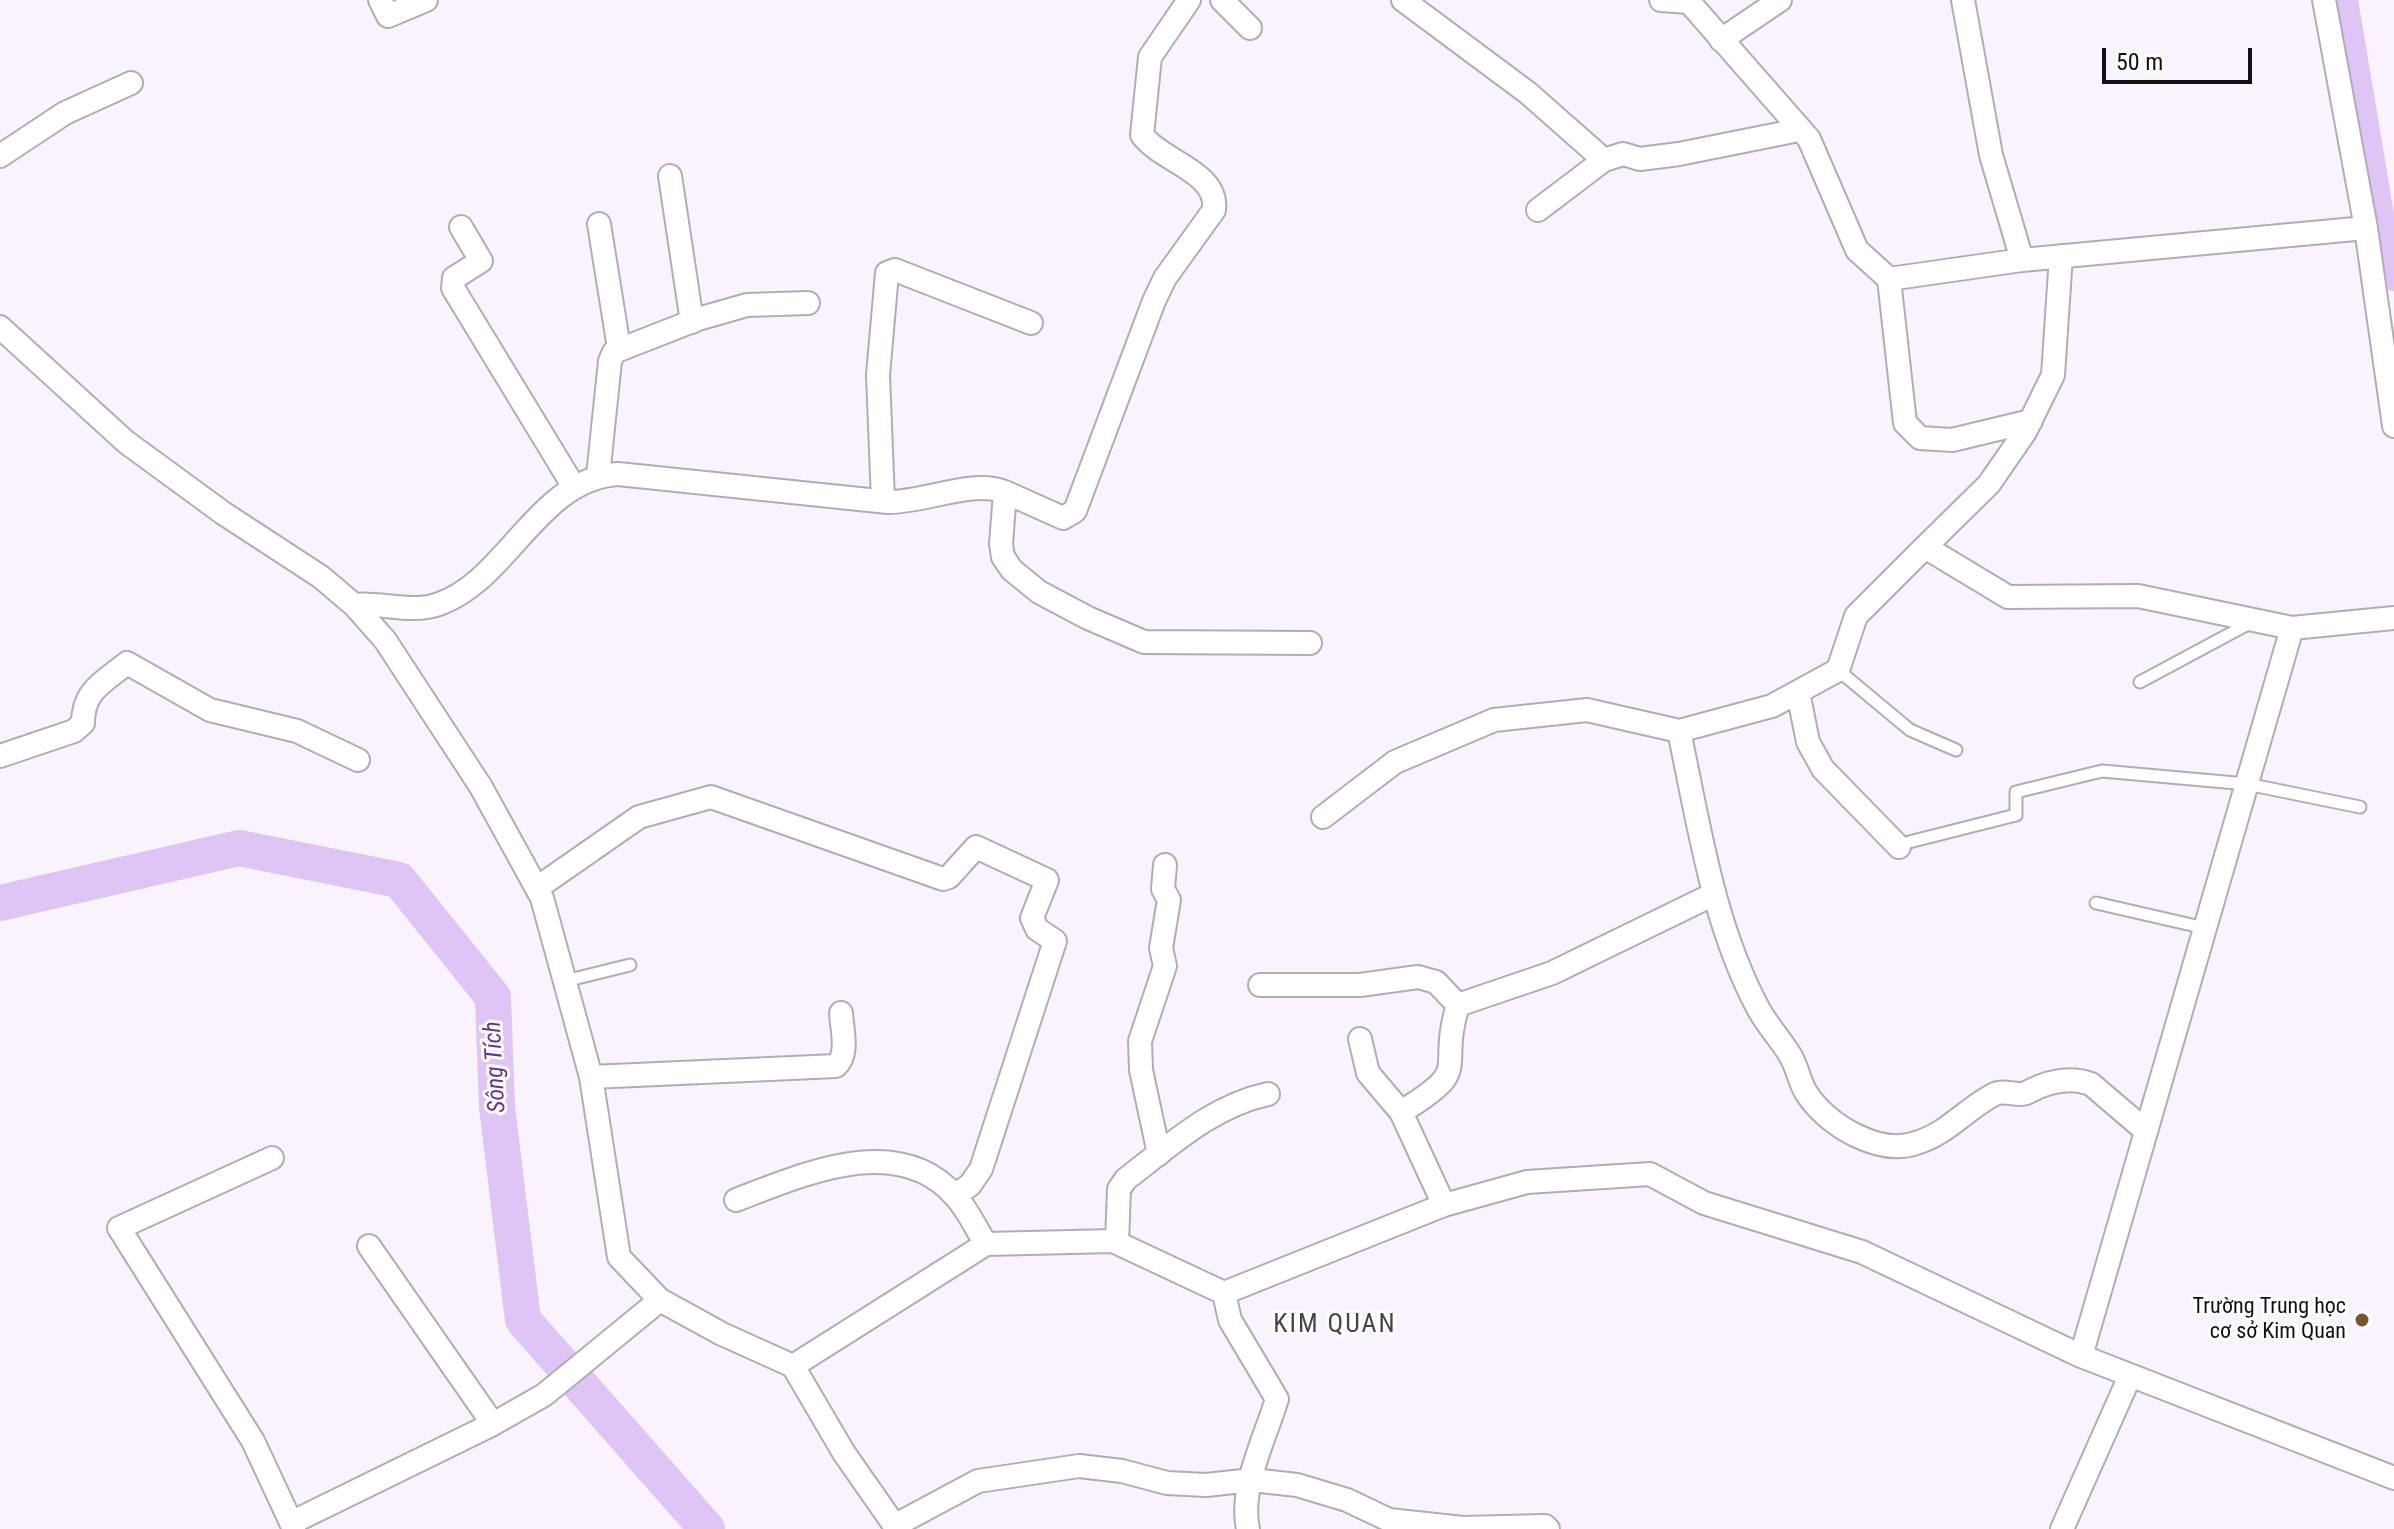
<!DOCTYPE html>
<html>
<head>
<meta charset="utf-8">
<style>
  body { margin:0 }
  #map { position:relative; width:2394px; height:1529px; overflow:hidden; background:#f9f3fe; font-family:"Roboto Condensed",sans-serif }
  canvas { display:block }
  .scale { position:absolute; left:2102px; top:48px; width:150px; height:36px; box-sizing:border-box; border:4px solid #121013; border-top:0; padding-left:10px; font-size:24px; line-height:28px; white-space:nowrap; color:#121013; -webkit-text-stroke:6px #fff; paint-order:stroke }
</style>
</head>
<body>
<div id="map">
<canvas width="2394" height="1529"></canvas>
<div class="scale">50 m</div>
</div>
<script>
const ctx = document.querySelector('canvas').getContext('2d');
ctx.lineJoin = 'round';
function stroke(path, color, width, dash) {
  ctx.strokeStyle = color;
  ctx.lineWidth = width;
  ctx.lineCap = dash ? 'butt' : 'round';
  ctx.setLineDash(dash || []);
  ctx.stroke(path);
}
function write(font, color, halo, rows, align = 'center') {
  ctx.font = font + ' "Roboto Condensed",sans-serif';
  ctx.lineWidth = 6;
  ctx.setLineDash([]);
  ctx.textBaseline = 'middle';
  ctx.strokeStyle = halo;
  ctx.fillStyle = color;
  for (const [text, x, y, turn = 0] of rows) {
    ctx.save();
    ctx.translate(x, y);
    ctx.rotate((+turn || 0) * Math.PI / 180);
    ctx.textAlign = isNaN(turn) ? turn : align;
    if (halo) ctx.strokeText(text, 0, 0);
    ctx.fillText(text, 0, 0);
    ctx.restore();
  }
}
const canal = new Path2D(`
  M2347,0l47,280`);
const river = new Path2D(`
  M0,903l239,-55 160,32 94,117 4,110 26,213 184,209`);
const service = new Path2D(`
  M1838,670l72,60 46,20
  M2140,682l110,-59
  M1909,842l107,-27v-23l86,-21 145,13 113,23
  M2096,903l109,25
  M565,981l65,-16`);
const minor = new Path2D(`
  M380,0l8,16 38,-16
  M1222,0l28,28
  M1403,0l125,93 76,67
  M1661,0l28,2 120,137 48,111 32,29
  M1963,0l28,155 31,105
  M2324,0l42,228 28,198
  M1721,40l59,-40
  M0,156l65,-43 66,-30
  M670,176l22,146
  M1538,210l66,-50 19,-6 17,5 39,-5 120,-24
  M599,224l20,124
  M461,227l20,34 -27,17 -1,10 121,199
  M1889,279l133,-19 344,-32
  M1889,279l16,144 15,15 32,2 79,-19
  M0,327l126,115 97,71 98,64 33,28 31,35 96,147 61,111 49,179 28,180 41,43 62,34 71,32 51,87 53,76
  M598,476l12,-115 4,-9 84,-33 49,-14 61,-2
  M1005,492l58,26 12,-7 79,-210 11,-23 49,-68c5,-38 -52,-48 -72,-75l8,-78 39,-57
  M883,501l-5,-126 9,-102 8,-3 136,53
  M1925,547l64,-63 36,-52 28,-57 8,-119
  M354,605c27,-3 58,9 85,-1 69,-24 99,-125 179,-130l270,28c39,0 84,-23 117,-10l-4,52 2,13 9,13 27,22 49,26 56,24 166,1
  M1798,692l10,50 15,27 76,78
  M1679,731c20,94 34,194 80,279 9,16 22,30 31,45 8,13 9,27 17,39 20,31 72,62 109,49 31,-9 50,-34 77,-48 11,-7 24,3 35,-3 19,-10 41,-16 63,-8l55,47
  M0,756l74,-25 9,-8c0,-33 21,-41 44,-60l83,47 87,21 61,29
  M1323,817l72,-55 99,-42 93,-10 92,21 93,-25 66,-36 18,-54 69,-69 83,50 130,-1 154,32 102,-10
  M537,888l102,-71 72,-20 232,82 6,-2 27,-30 71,33 -15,38 5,11 18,12 -74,228 -11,16 -15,10
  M1260,985h100l58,-8 18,5 22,23
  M1360,1039l8,34 33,39
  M591,1077l245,-11c13,-12 6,-36 5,-53
  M1159,1154l-18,-84 -1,-29 25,-75 -4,-18 8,-48 -6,-11 2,-24
  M272,1158l-153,70 134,213 41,88
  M736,1200c66,-25 163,-70 220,-3 12,13 20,32 30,47
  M1444,1205l-43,-93c74,-45 36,-39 57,-107l94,-32 162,-79
  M1117,1243l2,-54 7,-10c45,-34 86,-73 142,-85
  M369,1246l124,178
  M1224,1293l6,27 47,79c-12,39 -38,90 -29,130
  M2081,1356l211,-728
  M793,1366l193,-122 127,-3 111,52 220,-88 83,-23 123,-8 54,29 158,49 219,104 313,122
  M293,1522l200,-98 51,-29 116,-95
  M894,1526l84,-45 101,-15 43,5 45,12 39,2 46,-5 45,5 50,15 42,20 74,8 82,-2 3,3
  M2062,1529l68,-153`);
const markers = [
  [2362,1320,8,"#77562c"]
];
const poiNames = [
  ["Trường Trung học",2346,1307],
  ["cơ sở Kim Quan",2346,1332]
];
const waterNames = [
  ["Sông Tích",496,1067,-93]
];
const quarterNames = [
  ["KIM QUAN",1335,1325]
];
stroke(canal, '#dfc4f6', 22);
stroke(river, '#dfc4f6', 36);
stroke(service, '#b1acb7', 15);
stroke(minor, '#b1acb7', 26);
stroke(service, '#fff', 11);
stroke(minor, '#fff', 22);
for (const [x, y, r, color] of markers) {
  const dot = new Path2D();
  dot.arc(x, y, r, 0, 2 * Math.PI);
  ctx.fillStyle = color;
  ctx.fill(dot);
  stroke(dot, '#fff', 3);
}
write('22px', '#121013', '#fff', poiNames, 'right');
write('italic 24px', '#69318f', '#fff', waterNames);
ctx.letterSpacing = '2px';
write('26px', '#47424b', '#fff', quarterNames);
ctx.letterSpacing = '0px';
</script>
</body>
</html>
